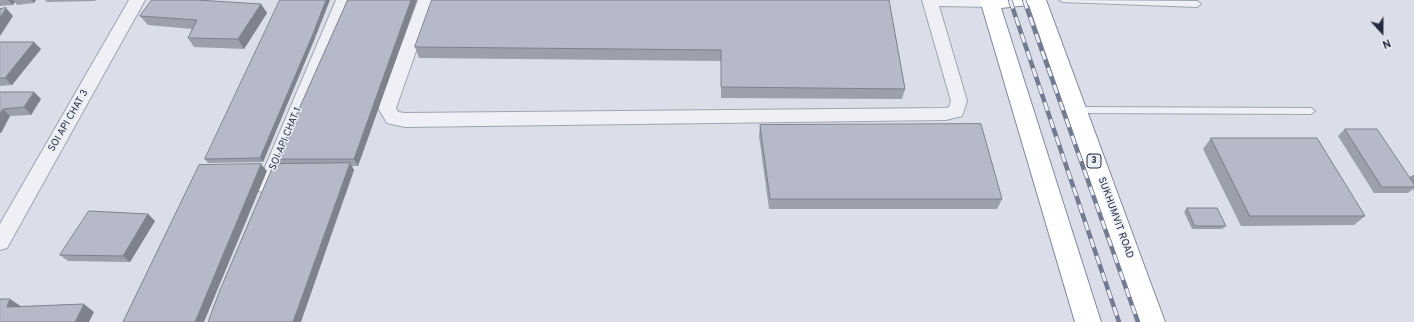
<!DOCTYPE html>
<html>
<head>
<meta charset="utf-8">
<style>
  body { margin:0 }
  #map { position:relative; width:1414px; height:322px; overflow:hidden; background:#dbdee8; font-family:Overpass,sans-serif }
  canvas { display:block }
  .north { position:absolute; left:1362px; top:12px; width:40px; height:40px; -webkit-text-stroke:3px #ebeef5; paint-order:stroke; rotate:159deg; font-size:11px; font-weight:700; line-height:16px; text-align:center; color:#242a3f }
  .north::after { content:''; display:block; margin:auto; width:14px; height:18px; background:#242a3f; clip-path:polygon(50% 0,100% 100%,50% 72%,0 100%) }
</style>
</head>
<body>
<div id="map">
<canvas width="1414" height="322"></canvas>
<div class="north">N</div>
</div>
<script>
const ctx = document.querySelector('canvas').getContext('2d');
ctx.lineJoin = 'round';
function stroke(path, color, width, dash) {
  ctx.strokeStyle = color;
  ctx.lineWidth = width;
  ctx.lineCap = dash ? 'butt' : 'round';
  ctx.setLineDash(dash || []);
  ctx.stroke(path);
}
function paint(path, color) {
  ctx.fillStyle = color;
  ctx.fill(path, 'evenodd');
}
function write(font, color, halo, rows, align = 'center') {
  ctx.font = font + ' Overpass,sans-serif';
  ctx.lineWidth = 3;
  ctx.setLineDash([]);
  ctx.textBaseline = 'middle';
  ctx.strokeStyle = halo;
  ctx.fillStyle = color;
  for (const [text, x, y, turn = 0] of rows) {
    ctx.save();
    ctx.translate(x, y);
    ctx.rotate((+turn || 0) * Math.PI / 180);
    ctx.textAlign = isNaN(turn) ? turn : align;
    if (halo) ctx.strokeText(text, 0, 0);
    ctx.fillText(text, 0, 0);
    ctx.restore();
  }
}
const service = new Path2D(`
  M1059,0l138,1 4,3 -4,3 -134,-5z
  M1076,107l235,1 4,3 -4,3 -235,-1 -4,-3z`);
const minor = new Path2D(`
  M129,0h16l-138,248 -7,2v-26z
  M336,0h16l-77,186 -2,5 -7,2 -7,-2 -2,-5z
  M418,0h16l-38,108 2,4 7,1 541,-5 3,-1 2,-6 -29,-101h74l2,2 -3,4 -5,1 -51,-1 28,95 -5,15 -16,4 -541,7 -18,-4 -9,-15z`);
const trunk = new Path2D(`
  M980,0h66l119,322h-26l-110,-317 -28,3 100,314h-26z`);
const rail = new Path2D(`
  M1010,0l109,322
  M1024,0l114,322`);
const wall = new Path2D(`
  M0,0h36l-2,3 -17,2 -2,-3 -2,3 -13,1z
  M45,0h51l-1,1 -48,1z
  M348,0h69l-59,166h-6l2,4 -9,26 -65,-32 -3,-5z
  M889,0l16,89 -3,10 -181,-1v-37l-302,-3 -4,-11z
  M261,4l6,9 -23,36 -50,-2 -6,-9 4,-9 -44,-4 -8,-9z
  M315,38l-52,124 -55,1 -3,-4z
  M0,42l41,7 -29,36 -12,1z
  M0,92h34l7,7 -10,16 -21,1 -9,17h-1z
  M760,125l242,74 -5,10h-228l-10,-73z
  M1345,129l65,49 1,-1 3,-1v15l-1,-2 -5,4h-34l-36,-57z
  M1211,138l154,78 -11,9 -113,1 -38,-77z
  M1187,208l39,18 -4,3h-30l-8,-17z
  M148,214l7,7 -25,41 -62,-1 -8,-6z`);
const shadedWall = new Path2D(`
  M8,0h8h-3l2,2 -2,3z
  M31,0h5l-2,3z
  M326,0h4l-15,38 -52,124 -3,-4z
  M411,0h6l-59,166 -4,-7z
  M261,4l6,9 -23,36 -6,-10z
  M6,8l7,8 -13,20v-18z
  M34,42l7,7 -29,36 -7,-7z
  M34,92l7,7 -10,16 -7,-8z
  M3,109l7,7 -9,17 -1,-1v-18z
  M350,163l4,7 -53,152h-8z
  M261,164l6,7 -63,151h-9z
  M148,214l7,7 -25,41 -7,-6z
  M10,299l12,8h-15z
  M84,304l10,8 -5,10h-14z`);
const building = new Path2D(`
  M152,0h45l64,4 -23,35 -50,-1 9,-18 -57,-4z
  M280,0h46l-13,34 -53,124 -55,1z
  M348,0h63l-57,159h-77z
  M432,0h457l16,89 -184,-2v-37l-306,-3z
  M6,8l-6,10v-9z
  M0,42h34l-29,36h-5z
  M0,92h34l-10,15 -21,2 -3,5z
  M981,124l21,75h-232l-10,-74z
  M1345,129h32l37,55v3h-32z
  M1211,138h106l48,78h-115z
  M350,163l-57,159h-85l12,-32 54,-126z
  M261,164l-66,158h-72l76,-157z
  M1414,176v5l-3,-4z
  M1187,208h30l9,18h-31z
  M89,211l59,3 -25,42 -63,-1z
  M0,299h10l-3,8 77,-3 -9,18h-75z`);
const shields = [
  [1094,161,14]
];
const shieldNames = [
  ["3",1094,161]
];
const streetNames = [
  ["SOI API CHAT 3",69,121,-60],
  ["SOI API CHAT 1",286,139,-67],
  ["SUKHUMVIT ROAD",1115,218,70]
];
stroke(service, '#a0a4b2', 2);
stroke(minor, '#a0a4b2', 2);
stroke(trunk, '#8189a0', 2);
paint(service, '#eef0f5');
paint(minor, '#eef0f5');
paint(trunk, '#fff');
stroke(rail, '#737b93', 4.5);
stroke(rail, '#ebeef5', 3, [9]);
paint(wall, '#9c9fac');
paint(shadedWall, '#7f828c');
paint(building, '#b5b9c8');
stroke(building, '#7f828c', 1);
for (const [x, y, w] of shields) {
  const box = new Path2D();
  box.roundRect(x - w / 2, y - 7, w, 14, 3);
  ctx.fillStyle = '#ebeef5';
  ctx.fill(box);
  stroke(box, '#242a3f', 1);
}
write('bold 9px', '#242a3f', null, shieldNames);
write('10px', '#242a3f', '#ebeef5', streetNames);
</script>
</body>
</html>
